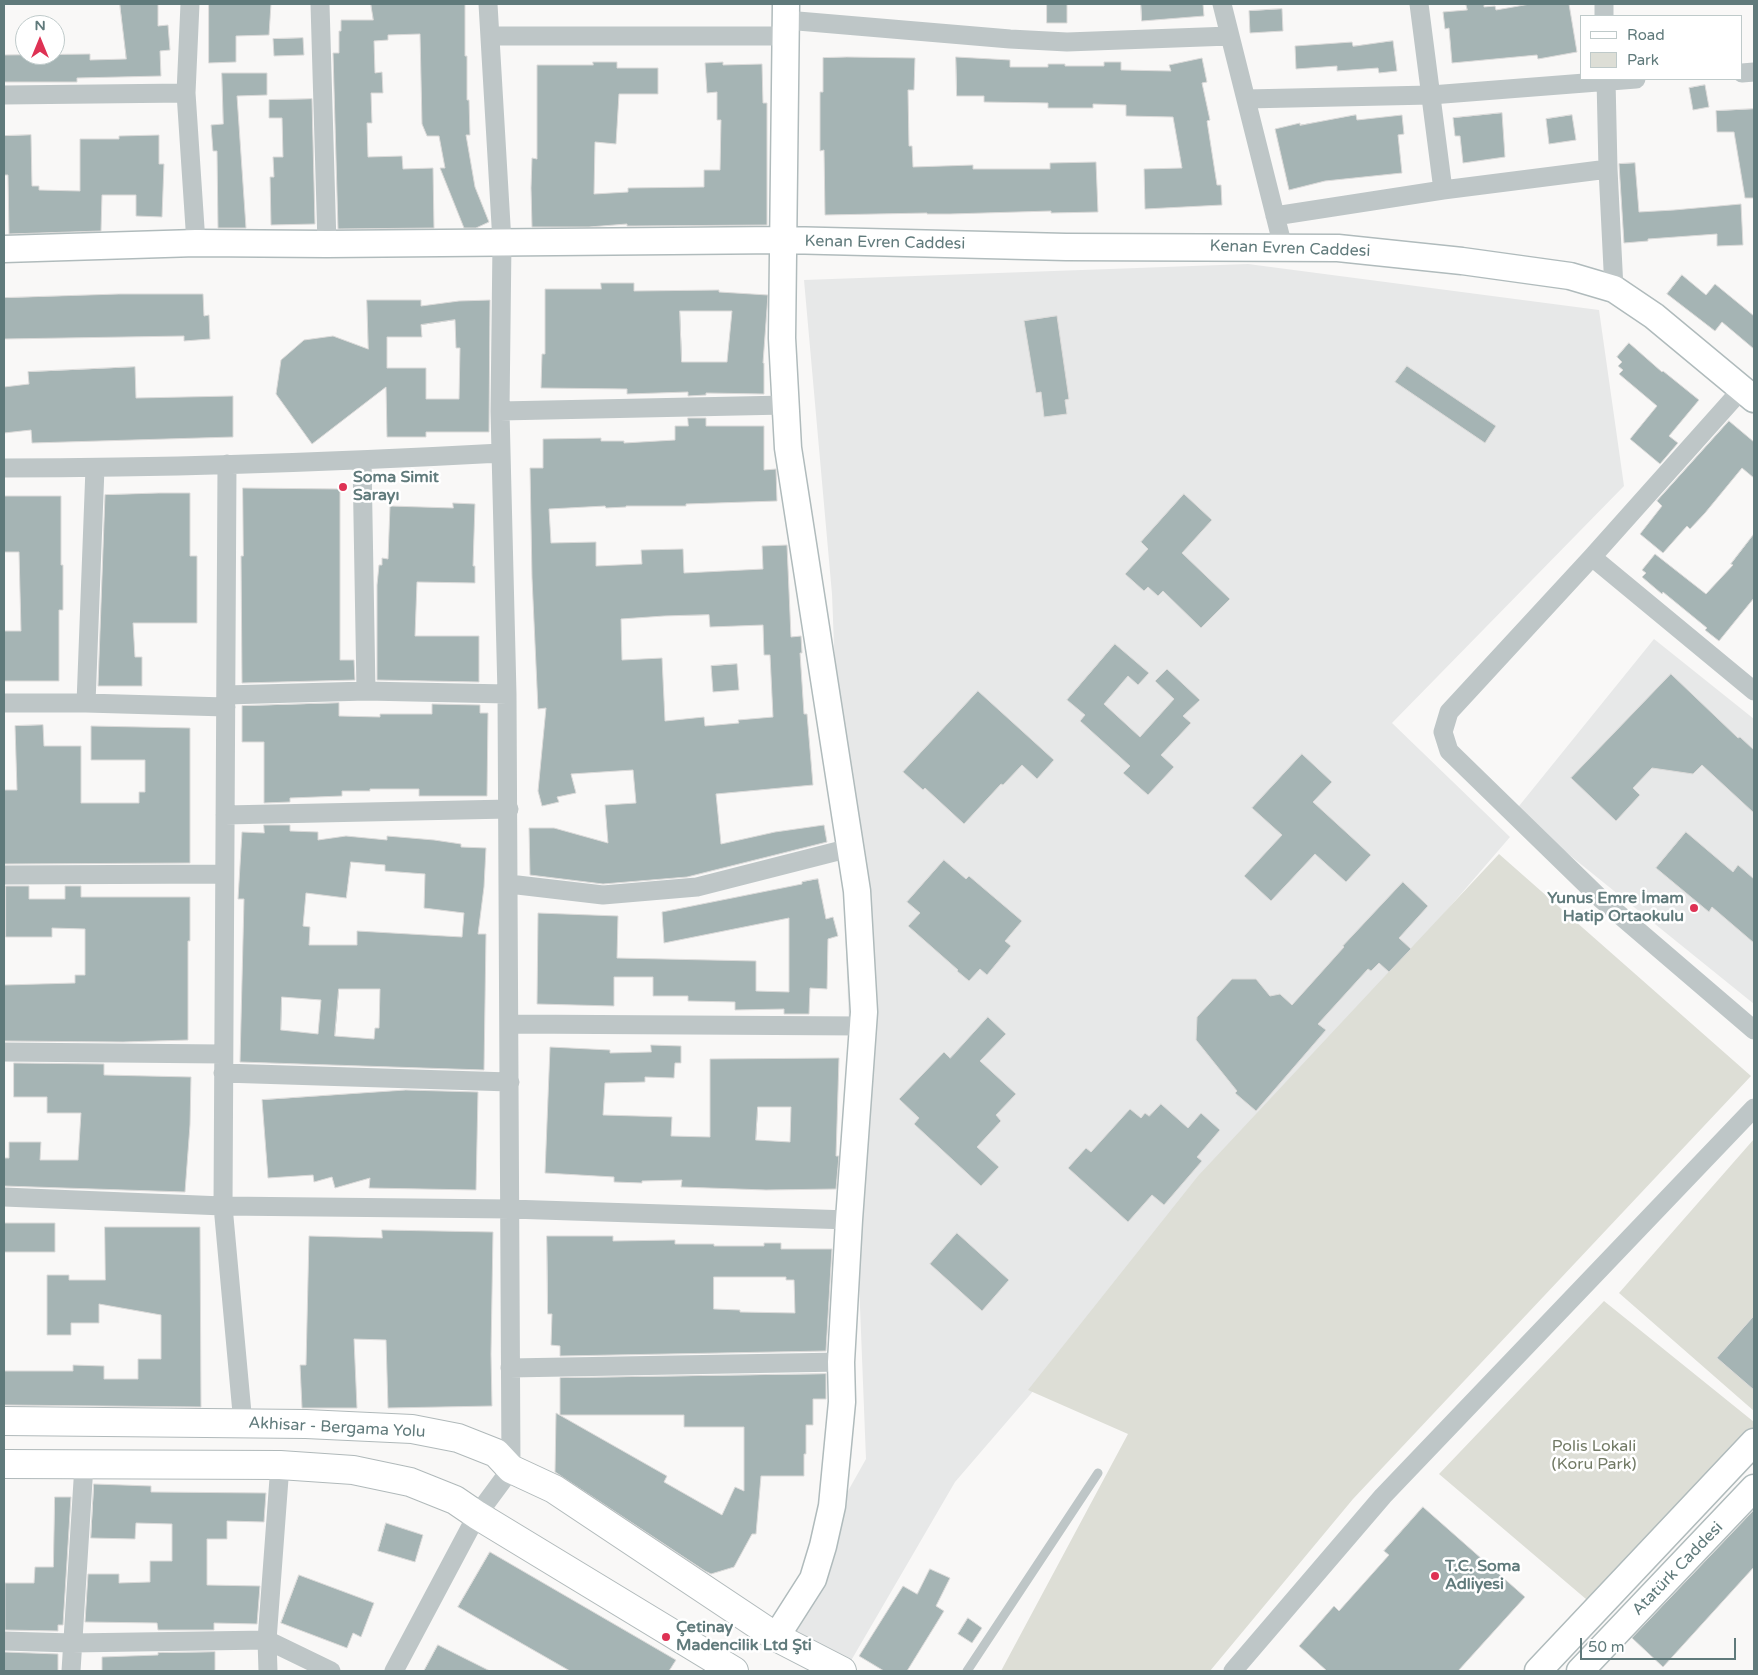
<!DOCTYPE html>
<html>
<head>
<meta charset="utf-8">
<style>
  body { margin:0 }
  #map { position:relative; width:1758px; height:1675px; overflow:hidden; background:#f9f8f7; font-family:"Varela Round",sans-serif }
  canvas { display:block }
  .frame { position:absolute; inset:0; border:5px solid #607a7b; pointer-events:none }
  .legend { position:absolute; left:1580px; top:15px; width:162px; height:65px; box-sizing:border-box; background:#fff; border:1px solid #bfcaca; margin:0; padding:6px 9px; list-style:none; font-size:15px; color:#607a7b }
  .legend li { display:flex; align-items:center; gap:10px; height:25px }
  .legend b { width:25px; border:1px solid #bfcaca }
  .north { position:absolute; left:15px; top:15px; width:50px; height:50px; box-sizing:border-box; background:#fff; border:1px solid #bfcaca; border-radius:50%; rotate:0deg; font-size:14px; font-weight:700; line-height:20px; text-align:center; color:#607a7b }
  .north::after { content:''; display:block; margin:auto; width:18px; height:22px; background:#de3254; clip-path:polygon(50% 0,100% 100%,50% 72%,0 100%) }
  .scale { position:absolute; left:1580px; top:1638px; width:156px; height:22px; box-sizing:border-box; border:2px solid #607a7b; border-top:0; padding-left:6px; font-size:15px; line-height:18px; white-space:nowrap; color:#607a7b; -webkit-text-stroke:4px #fff; paint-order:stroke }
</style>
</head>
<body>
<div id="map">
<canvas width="1758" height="1675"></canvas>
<div class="frame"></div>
<ul class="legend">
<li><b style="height:6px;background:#fff"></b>Road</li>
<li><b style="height:14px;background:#ddded6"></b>Park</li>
</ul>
<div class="north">N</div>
<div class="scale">50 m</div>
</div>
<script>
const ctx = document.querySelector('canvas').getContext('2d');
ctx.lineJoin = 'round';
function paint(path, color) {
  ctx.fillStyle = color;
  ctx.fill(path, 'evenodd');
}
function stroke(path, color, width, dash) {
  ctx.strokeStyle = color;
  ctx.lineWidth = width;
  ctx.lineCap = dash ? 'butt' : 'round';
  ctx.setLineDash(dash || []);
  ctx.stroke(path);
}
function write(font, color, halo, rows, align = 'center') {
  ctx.font = font + ' "Varela Round",sans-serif';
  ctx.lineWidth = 5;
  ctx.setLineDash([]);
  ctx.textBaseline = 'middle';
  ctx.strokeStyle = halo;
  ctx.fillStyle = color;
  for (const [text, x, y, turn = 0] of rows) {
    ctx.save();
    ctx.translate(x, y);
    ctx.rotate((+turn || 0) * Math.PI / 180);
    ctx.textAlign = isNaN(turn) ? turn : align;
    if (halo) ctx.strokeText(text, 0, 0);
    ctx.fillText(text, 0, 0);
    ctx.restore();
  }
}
const built = new Path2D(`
  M1248,264l351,46 25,176 -232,237 118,114 -555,645 -110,189 -78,-36 99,-176 -34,-865 -28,-314z
  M1654,639l100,80v285l-239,-193z`);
const green = new Path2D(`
  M1499,854l252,222 -398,423 -143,172h-209l127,-237 -100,-44 170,-214z
  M1754,1139v272l-135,-118z
  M1604,1301l150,121v5l-161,178 -154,-131z`);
const building = new Path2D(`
  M120,4h38v22l10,-1 2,25 -10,1 1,25 -84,2v4h-73v-27l86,-1v6l36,-1z
  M209,4h62l-2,31 -33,1v26l-27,1z
  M371,4h94v52h2v44h2l1,35h-4l9,52 14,35 -13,6h-12l-24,-60h5l-6,-32h-12l-5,-12 -2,-90 -32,1v5l-14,1 1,32 7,-1 1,21h-12l1,30h-5l1,34 34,-1 1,13 30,-1 1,60 -96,1 -5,-176h6v-22h2v-11h32z
  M1047,4h20v19h-20z
  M1141,4h62l1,12 -62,5z
  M1466,4h18v3l11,-1 1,4 34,-6h39l8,48 -39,7 -1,-4 -85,8 -3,-35 -4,1 -2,-17 24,-2z
  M1282,9l1,22 -33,2 -1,-22z
  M303,38l1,17 -30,1 -1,-17z
  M1393,41l4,30 -18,2 -1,-5 -41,3v-5l-41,3 -1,-23 57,-4 1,4z
  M847,57l68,1 -1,32h-6l1,56h3l1,21 60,-2v4h77v-6l46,-1 2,50 -47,1v-2l-101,3h-23v-1l-102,2 -1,-65 -4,1v-59h3v-34z
  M956,57l54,3v7h38v-3h17v2h39v-4h17v8l50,1 -2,-6 33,-7 5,24 -5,1 8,37 -3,1 10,64h4l1,20 -77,4 -1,-40 38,-1 -9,-51 -47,-1v-11l-33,-1v4h-45v-5l-64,-1v-6h-27z
  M593,62h24v6h41v26h-39l-3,50 -21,-2 -1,52 34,-2v-4l76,-1v-17h16l1,-50h-4v-28l-10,1 -2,-30 18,-1v3l39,-1 1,39h4v122l-133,1h-7v-2l-38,3h-57l-1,-39 1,-30 5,1v-94h56z
  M222,73h45v22l-30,1 9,132h-28l-1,-77h-4l-2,-26 12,-1z
  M1705,85l4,22 -16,3 -4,-22z
  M312,99l3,125 -44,1 -1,-48h4l-1,-20h10l-1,-39h-13v-18z
  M1754,109v89h-9l-11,-66h-17l-1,-21z
  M1502,113l3,44 -42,6 -3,-27h-5l-2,-18z
  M1356,115l1,5 45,-5 2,19 -6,1 4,38 -77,8 -36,9 -14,-61 25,-6v2z
  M1572,115l4,25 -27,4 -3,-25z
  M31,135l1,51h7v4l41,1v-52h39v-3l40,-1v29h5l-2,53 -26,-1v-21h-34l-1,36 -92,3 -1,-59h-4v-39z
  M1635,163l4,49 35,-2 67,-6 2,41 -26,1v-12l-69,5v2l-24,2 -5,-79z
  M1682,275l24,20 9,-11 39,32v33l-32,-27 -7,9 -48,-37z
  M601,283h33v8l85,-1v2l49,3 -5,68h1v31l-58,-1v2l-18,1v-4l-61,2v-5l-86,-1 1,-34h3v-65h56zM680,311h52l-5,51h-45z
  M119,294h84l1,22 5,-1 1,24 -26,2v-5l-180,3v-41z
  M367,300h54v6l38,-5 31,-1 -1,132h-63v5h-39l-1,-50 -74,57 -36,-50 5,-34 23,-20 29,-4 35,13zM455,320l1,28h4l-1,51h-33v-31h-39v-31h35l-1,-12z
  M1057,316l12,83 -4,1 2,14 -23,3 -3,-25 -5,1 -12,-72z
  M1629,343l33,29 1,-1 36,29 -30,36 9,7 -18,21 -30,-25 27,-33 -38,-32 4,-4 -5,-4 4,-4 -5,-5z
  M1407,366l89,60 -11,17 -90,-61z
  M135,367l1,31 97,-2v41l-201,6 -1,-13 -27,3v-46l25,-3 -1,-12z
  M688,418h18v8h58v44l12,-1 1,32 -91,3v2h-60v1l-20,1 -1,-2 -56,3 2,34 45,-1v24l46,-2 -1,-14 42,-1 1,24 79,-4 -1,-23 25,-1 4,92 10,-1 1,17h-2l4,61h3l6,71 -97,9 5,50 54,-12 49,-7 3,17 -140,35 -84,7 -73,-9 -1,-47h25l54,15 -3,-38 31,-2 -3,-33 -62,4 5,19 -19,4 2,5 -17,4 -4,-15 8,-83 -8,1 -6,-131 -2,-110h13v-29l58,-1v3h23v2l51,-3v-14h13zM709,615l1,12 53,-2 1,30h6l3,62 -35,3 1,3 -34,3 -1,-9 -39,4 -3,-63 -40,2 -1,-41 43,-3z
  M1729,421l25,21v36l-12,-10 -37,45 -15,16 -3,-3 -24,27 -23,-19 22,-28 -5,-5z
  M243,488l97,1v171h14l1,20 -113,3 -1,-127h2z
  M159,493h31v63h7v67h-64l2,34h7v29h-44l7,-191z
  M1184,494l28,26 -30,33 48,46 -29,29 -38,-37 -5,5 -10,-9 -4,4 -19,-17 23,-25 -7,-7z
  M4,496h57v69h2v45h-4v71h-55v-50h17l-2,-79h-15z
  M453,503l22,1 -2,62h2v17l-58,-1 -2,54h64v46l-102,-2v-95l2,-20h3v-7l6,1 2,-53 63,2z
  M1754,534v64l-35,43 -14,-11 2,-2 -44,-36 -1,2 -20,-17 4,-4 -4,-3 13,-16 51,40 27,-29 -2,-1z
  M1115,644l34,29 -11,12 -10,-9 -24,28 36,33 34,-38 -19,-18 12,-12 33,31 -17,16 8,7 -30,32 13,12 -26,28 -25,-22 7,-7 -50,-45 5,-6 -18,-15z
  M737,664l2,26 -26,2 -2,-26z
  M1671,674l67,64 2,-1 14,13v63l-52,-48 -9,9 -41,-6 -19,20 7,7 -24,26 -45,-43z
  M978,691l76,69 -17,19 -15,-14 -19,20 -2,-1 -37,40 -39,-36 -2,2 -20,-18z
  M339,703v13l41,1v-3h52v-10l48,1v8h8l-1,83h-68v-7h-49v2h-28v5l-52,2v4l-26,1v-61h-22v-36z
  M43,725l1,21h37v57h58v-11h6v-32h-54v-34l99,2v135l-186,1v-74h13l-2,-64z
  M1302,754l30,28 -19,20 58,53 -25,27 -31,-28 -44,47 -27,-25 38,-41 -30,-27z
  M264,825h26v6l28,1v8l28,-4 41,4v-4l47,4 27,4v3l25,1 -2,39 -6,47h8l-2,136 -244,-8 4,-163h-6l4,-67 22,1zM351,862l34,3v6l40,3 -1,34 40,5 -2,24 -105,-6v14h-48l1,-18 -7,-1 3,-33 40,5zM339,989h41l-1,39h-4l-1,11 -39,-3zM282,997l39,3 -3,34 -37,-4z
  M1686,832l47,40 5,-7 16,14v64l-42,-36 -3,5 -53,-44z
  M944,860l22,19 3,-3 53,45 -17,20 6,5 -24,29 -7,-6 -11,12 -12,-10 1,-1 -50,-44 12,-13 -13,-11z
  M818,879l8,40 7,-2 5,19 -10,3 -1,50 -17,-1 -1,26h-25v-5l-49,1v-8l-47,-1v-5h-35v-19h-39v29l-77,-2 1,-91 80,3 -1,42 139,3v30l33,1v-74l-125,25 -2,-31 140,-28v-2z
  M1403,882l25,24 -29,32 12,11 -22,23 -10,-9 -8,8 -3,-2 -50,55 8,6 -70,81 -21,-18 2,-2 -41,-51 1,-23 35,-38h24l14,17 10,-2 12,11 52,-58 -1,-1z
  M6,886h23v13h36v-13h16v11h109v44h-2v99l-65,2 -119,-1v-56l71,-2v-8h10v-46l-33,-1v9h-46z
  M988,1017l18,17 -26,27 36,33 -20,21 5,6 -24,26 22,20 -18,19 -67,-62 5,-6 -20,-19 45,-47 6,6z
  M651,1045l30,1v17h-6l-1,15 -29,-1v5l-40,1 -2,32 69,2 -1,19 39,1v-78l129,-1 -3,98h3l-3,33 -70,1 -85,-3 1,-7 -40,1v2l-28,-1v-5l-69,-4 5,-126 60,3v3l41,-1zM758,1107h33l-1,35 -34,-2z
  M14,1063l90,1v11l87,2 -1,48 -5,67 -181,-6v-28h5v-16h32l-1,18h38l3,-47h-34v-16h-33z
  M406,1090l72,2 -2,98 -107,-2 1,-10 -35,10 -3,-11 -18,5 -1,-7 -45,3 -6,-78z
  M1161,1104l27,24 13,-15 19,17 -23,27 5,4 -38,44 -12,-10 -24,27 -60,-54 18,-20 5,4 39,-43 11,9 4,-5 4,3z
  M4,1223h51v29h-51z
  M105,1227h95l1,180 -197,-2v-34h69v-6l31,1v13h34v-20h23v-44l-62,-11v19h-28v12h-24v-60h22v5h36z
  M382,1230l111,2 -2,122 1,52 -104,2 -2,-68 -32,-1 3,69h-55l-2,-43h6l3,-129 73,2z
  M957,1233l52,47 -27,31 -52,-47z
  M547,1236h66v5l62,-1v4h39v2h50v-3h17v6h51l-6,102 -266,5v-10l-9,-1 1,-31h-4zM714,1277h72v3h8l1,33 -55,-1v-2l-26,-1z
  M1754,1316v74l-37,-32z
  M826,1374v25h-13v26h-7v29h-2v22h-43l-5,58h-4l-18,33 -23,7 -6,-3 -150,-99 1,-59 111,63 -3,6 58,33 13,-28 9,4v-64h-60v-12h-124v-37z
  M94,1484l57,2v6l115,1 -2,29 -37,-1v18h-20v46l53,1 -3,38 -43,-1v7h-56l-1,-7 -72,-1 3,-48h31v9l31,-1v-21h22v-37l-36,-1 -1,16 -44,-1z
  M55,1497h16l-8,128h-5v6l-53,-1v-47h29l1,-16h18z
  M1423,1507l102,90 -67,74h-131l-28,-25 35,-40 5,5 50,-56 -5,-4z
  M1754,1510v57l-91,100 -31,-29z
  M386,1523l37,12 -8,27 -37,-11z
  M490,1552l186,108 -7,11h-99l-112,-64z
  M930,1569l20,9 -14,28 8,5 -37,60h-23l-25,-15 44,-70 14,8z
  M299,1575l75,28 -13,34 -8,-4 -6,15 -66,-25z
  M968,1618l14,10 -10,15 -14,-9z
  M438,1645l52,26h-66z
  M5,1652l53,2v17h-54z
  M215,1652v19h-113v-14l56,-2v-2z`);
const lane = new Path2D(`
  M967,1671l131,-198`);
const street = new Path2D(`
  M190,4l-4,89 10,150
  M320,4l7,240
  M1222,4l61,243
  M1419,4l24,186
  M1604,4v12
  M786,20l224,19 57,3 163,-6
  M490,36h295
  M1742,73l12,-1
  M1606,79l2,90 6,120
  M4,95l182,-2
  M1246,99l185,-4 205,-16
  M1275,216l168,-26 165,-21
  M1742,389l-150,168 -143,155 -6,20 6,19 152,148 153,131
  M500,411l286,-6
  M362,460l4,231
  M227,464l-4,742 20,218
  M4,468c166,0 332,-6 497,-15
  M1592,557l162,134
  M226,695l140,-4 141,3
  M4,703h82l140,4
  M86,703l9,-235
  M225,815l284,-6
  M4,875l220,-1
  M509,884l94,11 94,-8 153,-39
  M510,1024l353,2
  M4,1052l219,2
  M223,1073l287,9
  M4,1197l219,9 287,3 339,11
  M510,1368l331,-6
  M4,1641l68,2 195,-3 64,31
  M71,1671l13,-206
  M268,1671l-1,-31 13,-175
  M394,1671l83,-156 34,-46 -4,-775 -7,-283 2,-169 -14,-238
  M1233,1671l150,-175 371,-388`);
const secondary = new Path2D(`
  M4,249l192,-6 131,1 458,-4 281,7 272,1 124,13 108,15 44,13 40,27 100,83
  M776,1637l37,-58 10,-33 9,-40 10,-104 -1,-40 8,-142 15,-208 -7,-121 -69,-443 -6,-110 4,-334
  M1538,1671l216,-229
  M1580,1671l174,-183`);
const primary = new Path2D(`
  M4,1421l302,3 106,5 46,9 38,15 15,16 43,20 222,148 66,34
  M4,1464l276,1 73,5 57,12 45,18 22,15 257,156`);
const markers = [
  [343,487,5,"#de3254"],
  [1694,908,5,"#de3254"],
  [1435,1576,5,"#de3254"],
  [666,1637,5,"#de3254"]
];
const streetNames = [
  ["Kenan Evren Caddesi",885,243,1],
  ["Kenan Evren Caddesi",1290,249,2],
  ["Akhisar - Bergama Yolu",337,1428,3],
  ["Atatürk Caddesi",1678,1569,-46]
];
const poiNames = [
  ["Soma Simit",353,478],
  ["Sarayı",353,496],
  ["Yunus Emre İmam",1684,899,"right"],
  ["Hatip Ortaokulu",1684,917,"right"],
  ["T.C. Soma",1445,1567],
  ["Adliyesi",1445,1585],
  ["Çetinay",676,1628],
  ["Madencilik Ltd Şti",676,1646]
];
const parkNames = [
  ["Polis Lokali",1594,1447],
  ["(Koru Park)",1594,1465]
];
paint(built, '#e7e8e8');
paint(green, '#ddded6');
paint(building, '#a5b4b4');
stroke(building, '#dbdad9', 1);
stroke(secondary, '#b0bbbc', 29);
stroke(primary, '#b0b9ba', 30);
stroke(lane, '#bec6c7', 9);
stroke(street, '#bec6c7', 19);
stroke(secondary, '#fff', 26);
stroke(primary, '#fff', 28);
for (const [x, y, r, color] of markers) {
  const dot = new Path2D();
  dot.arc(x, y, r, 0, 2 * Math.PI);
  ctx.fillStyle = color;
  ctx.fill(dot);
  stroke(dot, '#fff', 2);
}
write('16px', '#607a7b', '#fff', streetNames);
write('bold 16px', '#607a7b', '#fff', poiNames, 'left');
write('16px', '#717964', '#fff', parkNames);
</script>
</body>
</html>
